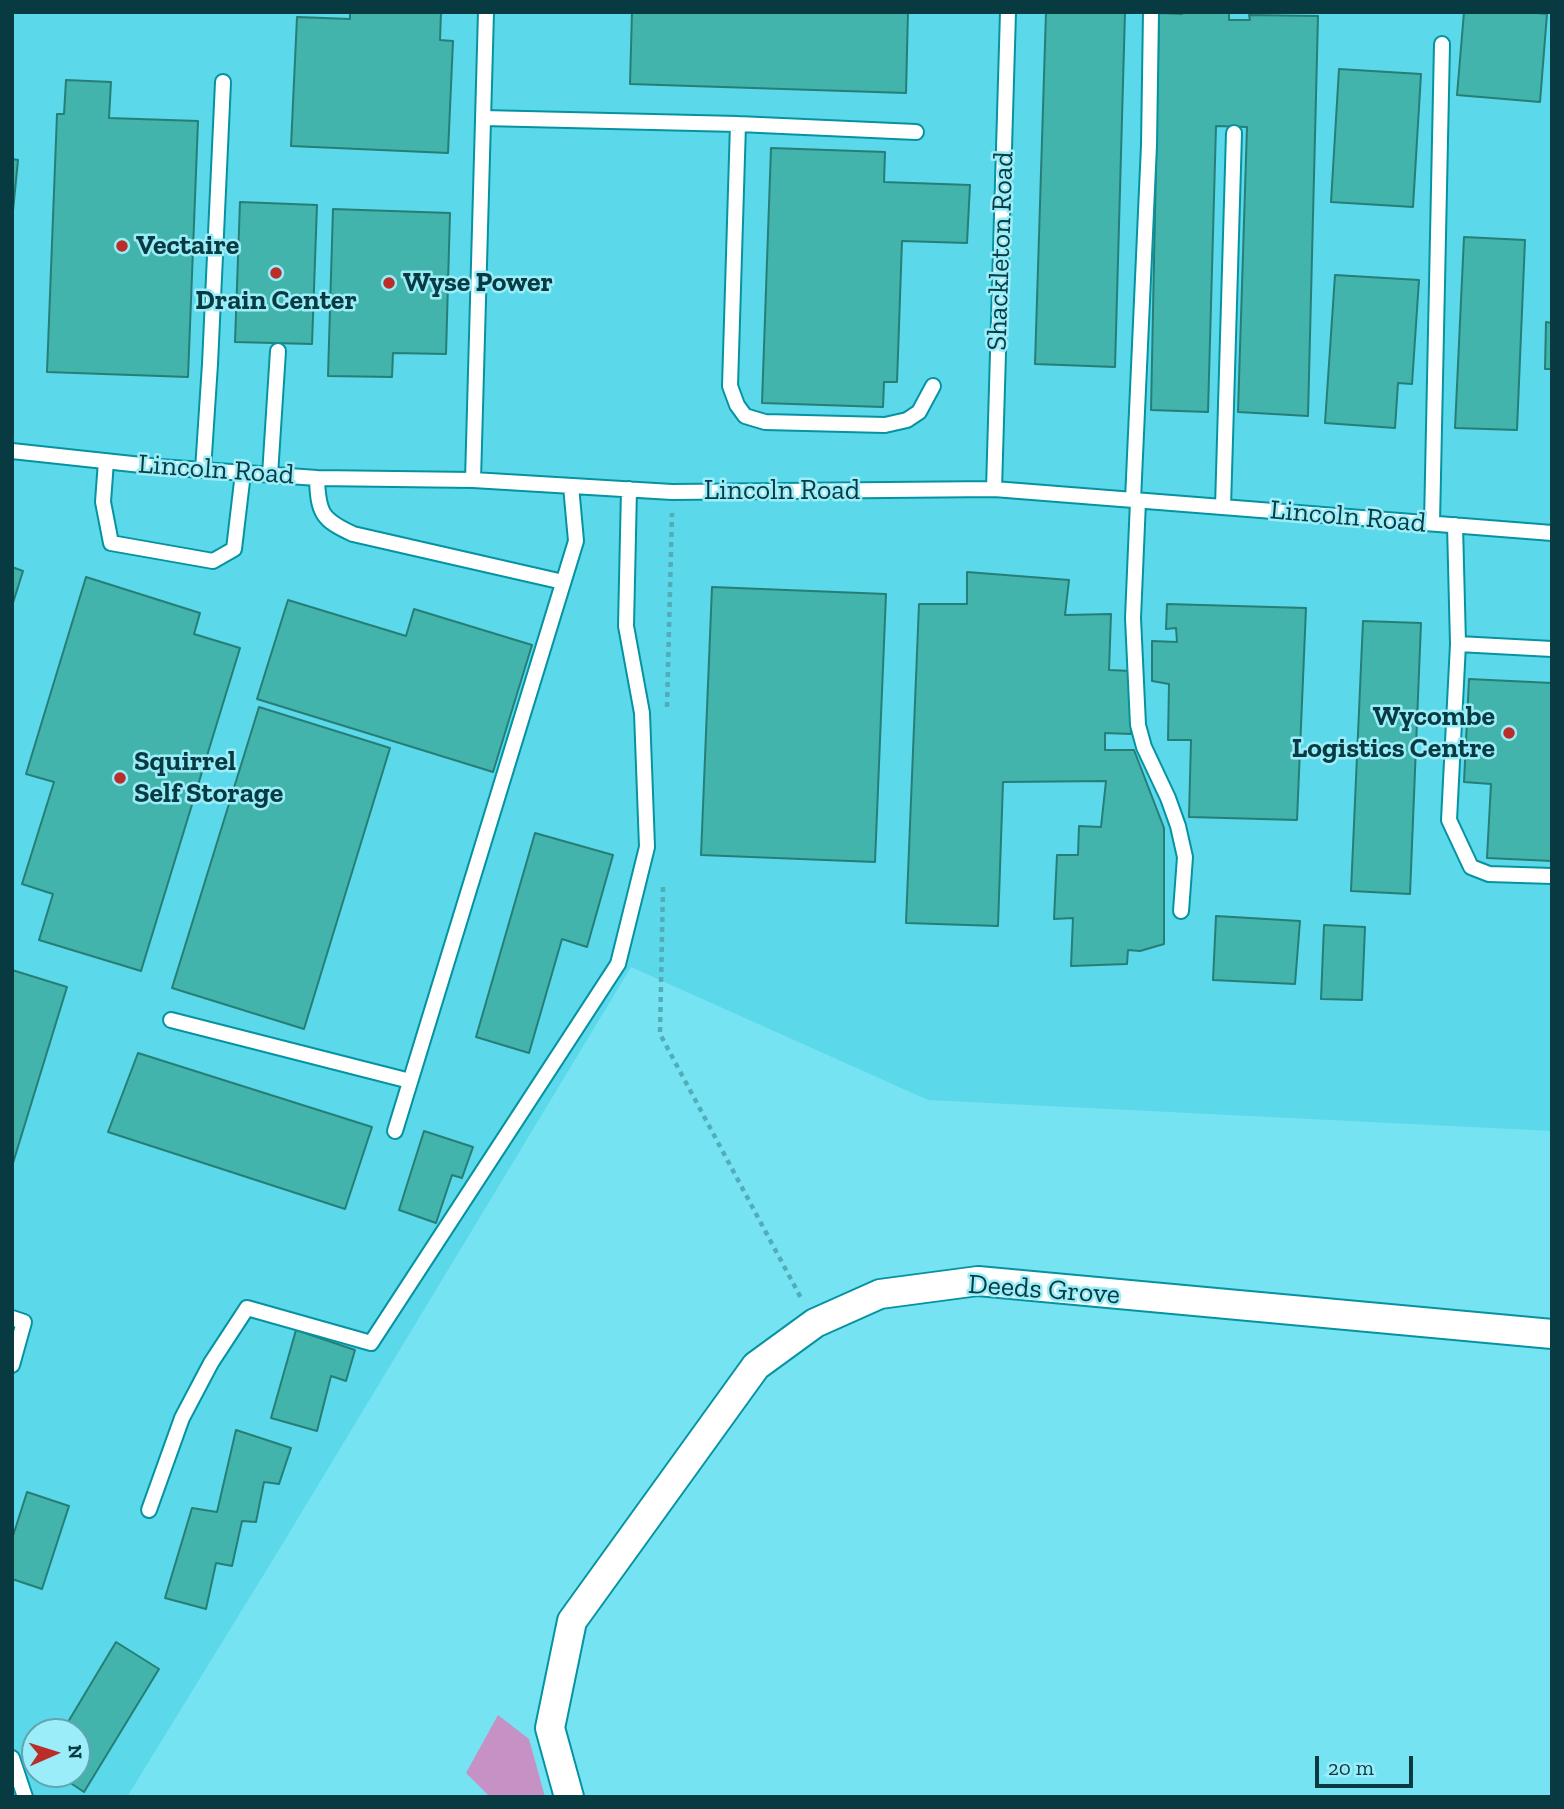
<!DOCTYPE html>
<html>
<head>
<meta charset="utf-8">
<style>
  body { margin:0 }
  #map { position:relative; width:1564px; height:1809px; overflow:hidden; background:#76e3f2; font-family:"Zilla Slab",serif }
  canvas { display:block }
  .frame { position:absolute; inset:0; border:14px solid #083b41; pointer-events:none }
  .north { position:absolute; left:21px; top:1718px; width:70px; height:70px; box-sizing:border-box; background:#9aedf9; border:2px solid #60a6af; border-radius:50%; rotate:87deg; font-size:19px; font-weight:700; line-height:28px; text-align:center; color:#083b41 }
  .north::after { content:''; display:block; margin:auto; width:24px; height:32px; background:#bb2d29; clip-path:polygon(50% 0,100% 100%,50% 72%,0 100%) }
  .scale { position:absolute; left:1315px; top:1756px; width:98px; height:32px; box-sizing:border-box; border:4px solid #083b41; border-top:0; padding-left:9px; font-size:21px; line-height:24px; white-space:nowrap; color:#083b41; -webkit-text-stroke:5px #9aedf9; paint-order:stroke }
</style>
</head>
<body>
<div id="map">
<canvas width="1564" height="1809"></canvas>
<div class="frame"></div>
<div class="north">N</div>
<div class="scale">20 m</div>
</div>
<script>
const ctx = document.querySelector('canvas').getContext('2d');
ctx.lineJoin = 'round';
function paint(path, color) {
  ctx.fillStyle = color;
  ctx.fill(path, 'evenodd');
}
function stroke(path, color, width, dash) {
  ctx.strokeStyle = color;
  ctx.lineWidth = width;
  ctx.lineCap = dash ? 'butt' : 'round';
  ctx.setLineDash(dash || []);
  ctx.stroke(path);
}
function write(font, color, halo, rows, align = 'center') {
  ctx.font = font + ' "Zilla Slab",serif';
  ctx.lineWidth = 5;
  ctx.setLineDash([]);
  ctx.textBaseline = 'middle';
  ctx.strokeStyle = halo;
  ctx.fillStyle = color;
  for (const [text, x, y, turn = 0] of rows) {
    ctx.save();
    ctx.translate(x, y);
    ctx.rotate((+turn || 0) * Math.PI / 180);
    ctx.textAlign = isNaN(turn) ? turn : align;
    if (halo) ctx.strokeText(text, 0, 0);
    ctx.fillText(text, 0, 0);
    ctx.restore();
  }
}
const built = new Path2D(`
  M12,12h1540v1119l-624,-31 -297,-133 -354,586 -150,244h-115zM35,1732h42v42h-42z`);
const green = new Path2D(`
  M498,1715l31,24 16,58h-55l-24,-24z`);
const building = new Path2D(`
  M350,12h91l-1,28 13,1 -5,112 -157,-7 6,-129 53,2z
  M632,12h276l-2,81 -276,-9z
  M1046,12h79l-10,355 -80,-3z
  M1182,12h47v8h21l-1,-5 69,1 -10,400 -70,-4 9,-285 -31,-1 -8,286 -57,-2 8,-397 23,1z
  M1464,12h62l21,2 -7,88 -83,-7z
  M1339,69l82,5 -8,133 -82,-5z
  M66,80l45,2 -2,36 89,3 -10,256 -141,-5 10,-258h7z
  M771,148l114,4 -1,30 86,3 -3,58 -65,-2 -5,141h-13l-1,25 -121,-4z
  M12,159l6,1 -6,61z
  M240,202l77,3 -5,139 -77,-2z
  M333,209l117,4 -4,141 -53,-1 -1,24 -64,-1z
  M1464,237l61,3 -8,190 -62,-2z
  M1335,275l84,5 -7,104 -14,-1 -3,45 -70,-5z
  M1546,322l6,1v46h-7z
  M12,567l11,4 -11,35z
  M967,572l102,8 -4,35 46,-1 -2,56 22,1v63l-26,-1v17h29l30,78v116l-24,7 -12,-1 -1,14 -56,2 2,-48 -19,1 3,-64h21l1,-29 22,1 5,-46 -103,1 -5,144 -92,-3 13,-319h48z
  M86,577l114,36 -6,21 46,14 -99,323 -102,-31 14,-46 -31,-10 32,-102 -28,-8z
  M712,587l174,7 -11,268 -174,-7z
  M288,600l118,36 8,-27 118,36 -39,127 -236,-73z
  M1167,604l139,4 -9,212 -108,-3 2,-77h-23l1,-56 -17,-3v-40l25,1 -1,-14 -10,1z
  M1363,621l58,2 -11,271 -59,-3z
  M1469,679l83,4v178l-65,-3 4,-74 -27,-2z
  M259,707l131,41 -86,281 -132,-41z
  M535,833l78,22 -26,92 -25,-8 -33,114 -53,-16z
  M1216,916l84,5 -5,63 -82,-4z
  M1324,925l41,2 -3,73 -41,-1z
  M12,970l55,17 -54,176h-1z
  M138,1053l234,74 -27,82 -237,-77z
  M424,1131l49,16 -11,31 -10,-3 -16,48 -37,-13z
  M296,1330l59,20 -9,31 -15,-5 -14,55 -46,-13z
  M236,1430l55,18 -12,36 -15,-2 -8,40 -14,-1 -10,45 -16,-3 -10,46 -41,-11 27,-90 25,4z
  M27,1492l42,14 -27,83 -30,-10v-40z
  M116,1642l43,27 -75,123 -21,-14 2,-4h12v-19l3,-5 -3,-1v-17h-15z`);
const path = new Path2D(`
  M667,707l5,-194
  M663,887l-3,147 141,264`);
const service = new Path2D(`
  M483,118l255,6 178,8
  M738,124l-8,262 7,19 8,11 20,6 120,3 22,-5 12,-8 14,-26
  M12,451l148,16 157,11 156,2 199,12 322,-3 558,44
  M106,461l-3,41 8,41 102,18 21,-12 9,-76
  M203,470l7,-106 13,-282
  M270,475l8,-124
  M317,478c1,35 5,42 36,56l210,48
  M473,480l13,-468
  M994,489l14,-477
  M1133,500l16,-355 2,-133
  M1138,501l-5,117 5,107 6,22 24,51 10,28 7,31 -4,54
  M1223,507l11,-374
  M1432,523l10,-479
  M1455,525l3,119 94,5
  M1458,644l-9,176 22,47 18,7 63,2
  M171,1020l239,61
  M395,1131l181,-590 -5,-55
  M12,1318l12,4 -12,43
  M149,1510l33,-92 29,-55 36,-55 124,35 247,-379 29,-117 -5,-134 -16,-87 3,-137
  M12,1758l13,39`);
const minor = new Path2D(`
  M569,1797l-19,-69 22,-107 184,-255 59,-43 65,-29 98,-13 574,53`);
const markers = [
  [122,246,7,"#bb2d29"],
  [276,273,7,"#bb2d29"],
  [389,283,7,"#bb2d29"],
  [1509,733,7,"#bb2d29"],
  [120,778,7,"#bb2d29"]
];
const poiNames = [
  ["Vectaire",136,246],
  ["Wyse Power",403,283],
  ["Drain Center",276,301,"center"],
  ["Wycombe",1495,717,"right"],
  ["Logistics Centre",1495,749,"right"],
  ["Squirrel",134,762],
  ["Self Storage",134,794]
];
const streetNames = [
  ["Shackleton Road",1001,251,-88],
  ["Lincoln Road",216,470,4],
  ["Lincoln Road",782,491],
  ["Lincoln Road",1348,517,5],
  ["Deeds Grove",1044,1290,4]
];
paint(built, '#5bd8e9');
paint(green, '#c692c6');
paint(building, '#42b4ab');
stroke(building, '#267e77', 2);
stroke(service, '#0693a1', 18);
stroke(minor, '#0693a1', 32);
stroke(path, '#53adb9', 4.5, [5, 5]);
stroke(service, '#fff', 14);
stroke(minor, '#fff', 28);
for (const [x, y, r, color] of markers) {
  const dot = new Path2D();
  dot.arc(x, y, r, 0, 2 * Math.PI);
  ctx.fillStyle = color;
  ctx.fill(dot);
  stroke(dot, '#9aedf9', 2.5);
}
write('bold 28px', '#083b41', '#9aedf9', poiNames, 'left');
write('28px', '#083b41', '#9aedf9', streetNames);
</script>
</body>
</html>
